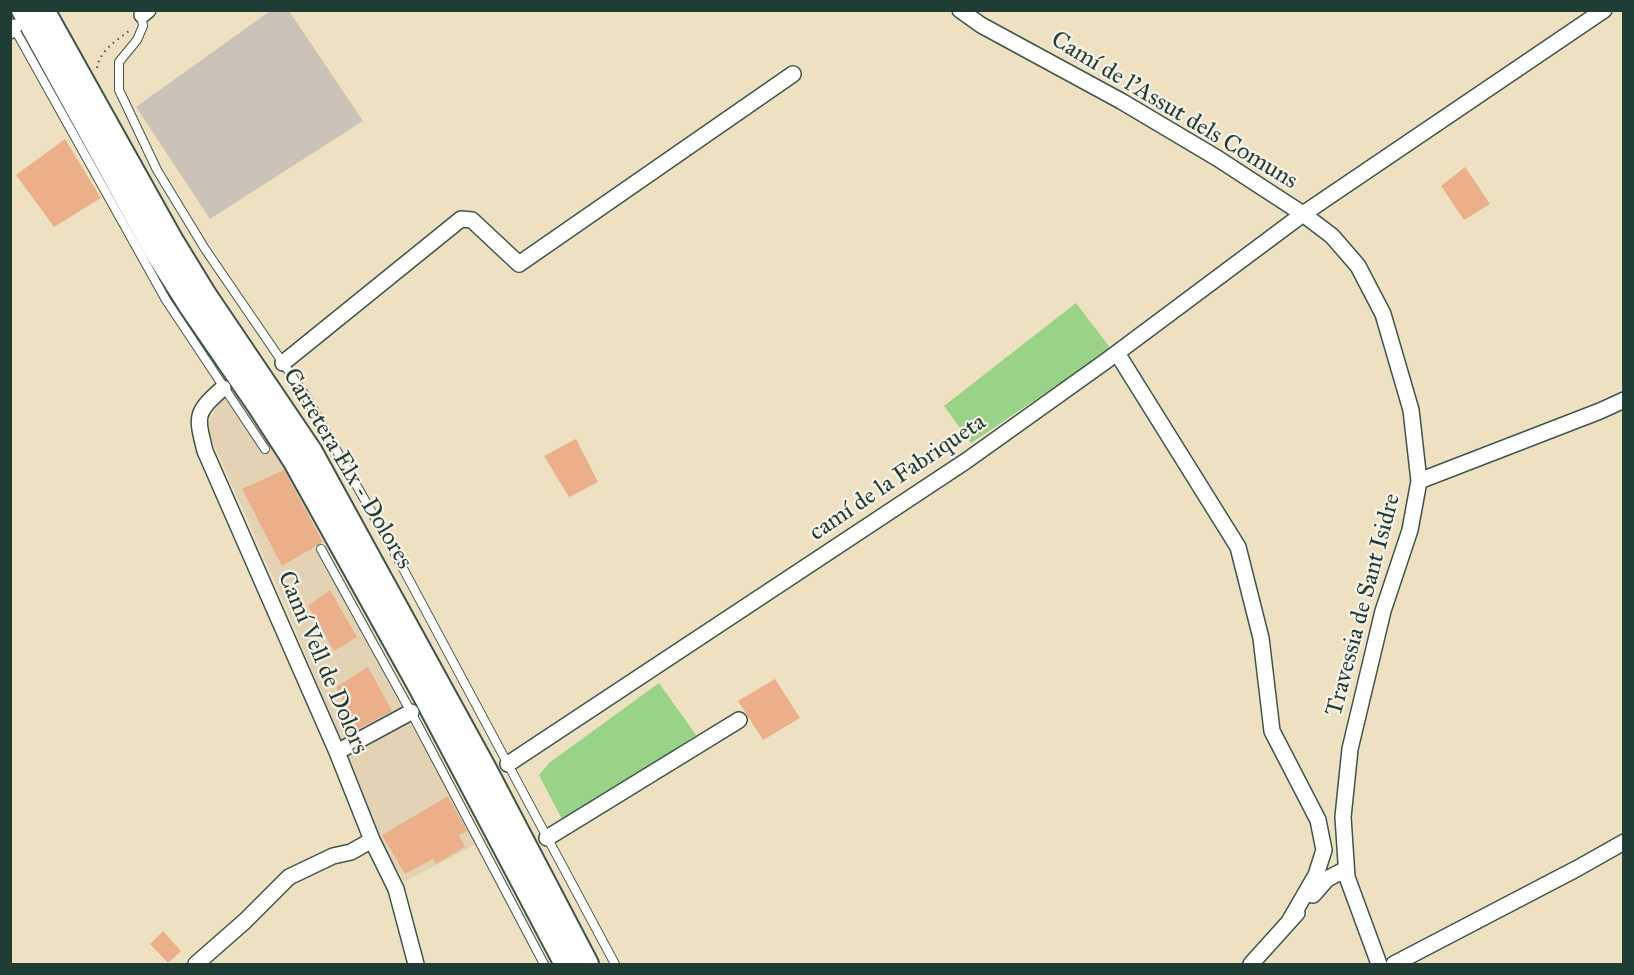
<!DOCTYPE html>
<html>
<head>
<meta charset="utf-8">
<style>
  body { margin:0 }
  #map { position:relative; width:1634px; height:975px; overflow:hidden; background:#eee1c2; font-family:"IM FELL Great Primer",serif }
  canvas { display:block }
  .frame { position:absolute; inset:0; border:12px solid #1f3d34; pointer-events:none }
</style>
</head>
<body>
<div id="map">
<canvas width="1634" height="975"></canvas>
<div class="frame"></div>
</div>
<script>
const ctx = document.querySelector('canvas').getContext('2d');
ctx.lineJoin = 'round';
function paint(path, color) {
  ctx.fillStyle = color;
  ctx.fill(path, 'evenodd');
}
function stroke(path, color, width, dash) {
  ctx.strokeStyle = color;
  ctx.lineWidth = width;
  ctx.lineCap = dash ? 'butt' : 'round';
  ctx.setLineDash(dash || []);
  ctx.stroke(path);
}
function write(font, color, halo, rows, align = 'center') {
  ctx.font = font + ' "IM FELL Great Primer",serif';
  ctx.lineWidth = 4.5;
  ctx.setLineDash([]);
  ctx.textBaseline = 'middle';
  ctx.strokeStyle = halo;
  ctx.fillStyle = color;
  for (const [text, x, y, turn = 0] of rows) {
    ctx.save();
    ctx.translate(x, y);
    ctx.rotate((+turn || 0) * Math.PI / 180);
    ctx.textAlign = isNaN(turn) ? turn : align;
    if (halo) ctx.strokeText(text, 0, 0);
    ctx.fillText(text, 0, 0);
    ctx.restore();
  }
}
const built = new Path2D(`
  M233,389l52,80 38,73 -7,7 161,295 -73,38 -27,-48 -90,-225 -81,-182 16,-30z`);
const industrial = new Path2D(`
  M270,11h19l74,110 -153,98 -74,-112z`);
const green = new Path2D(`
  M1076,303l35,46 -140,94 -27,-37z
  M659,683l37,52 -131,90 -26,-50 10,-12z`);
const building = new Path2D(`
  M65,139l36,59 -47,29 -38,-52z
  M1465,167l25,37 -26,16 -23,-34z
  M576,439l22,43 -29,15 -25,-41z
  M284,470l39,72 -41,24 -40,-77z
  M330,590l27,47 -23,14 -26,-45z
  M368,667l24,44 -34,18 -22,-42z
  M775,679l25,39 -37,22 -25,-39z
  M448,796l19,35 -8,4 6,12 -29,17 -3,-5 -28,15 -23,-39z
  M163,931l18,20 -13,12 -18,-19z`);
const path = new Path2D(`
  M97,68c3,-18 19,-27 32,-37`);
const lane = new Path2D(`
  M141,13l2,13 -6,14 -18,22v28l38,80 48,79 100,146 86,151 224,418
  M13,26l153,274 99,149
  M321,549l90,163 133,252`);
const street = new Path2D(`
  M960,10l21,15 140,76 96,57 86,56 29,22 26,30 25,48 28,96 8,71 -9,49 -27,81 -33,138 -7,68 4,60 32,87
  M142,15l6,-5
  M10,31l4,-4
  M1117,353l121,194 23,91 11,93 46,89 6,30 -8,25 -26,45
  M283,363l178,-144 11,1 47,44 274,-190
  M223,388c-28,25 -27,27 -18,63l132,301 35,88 24,49 20,75
  M1419,481l181,-70 24,-11
  M337,752l74,-40
  M508,764l458,-303 140,-100 197,-147 301,-204
  M547,838l192,-118
  M1313,895l14,-16 19,-10
  M196,964l49,-43 44,-44 44,-21 18,-4 21,-12
  M1251,964l46,-51
  M1394,964l184,-96 46,-26`);
const secondary = new Path2D(`
  M23,10l132,240 34,54 70,102 35,54 127,229 145,275
  M43,10l129,231 33,54 106,157 174,317 102,195`);
const streetNames = [
  ["Camí de l'Assut dels Comuns",1174,111,31],
  ["Carretera Elx - Dolores",347,469,59],
  ["camí de la Fabriqueta",898,478,-34],
  ["Travessia de Sant Isidre",1364,605,-75],
  ["Camí Vell de Dolors",322,663,67]
];
paint(built, '#e4d2b5');
paint(industrial, '#cbc3b8');
paint(green, '#98d387');
paint(building, '#ebb08a');
stroke(lane, '#3e5649', 10);
stroke(street, '#3e5649', 18);
stroke(secondary, '#3e5649', 26);
stroke(path, '#3e5649', 2, [1.5, 4.5]);
stroke(lane, '#fff', 8);
stroke(street, '#fff', 15);
stroke(secondary, '#fff', 22);
write('24px', '#1f3d34', '#f7f3e8', streetNames);
</script>
</body>
</html>
